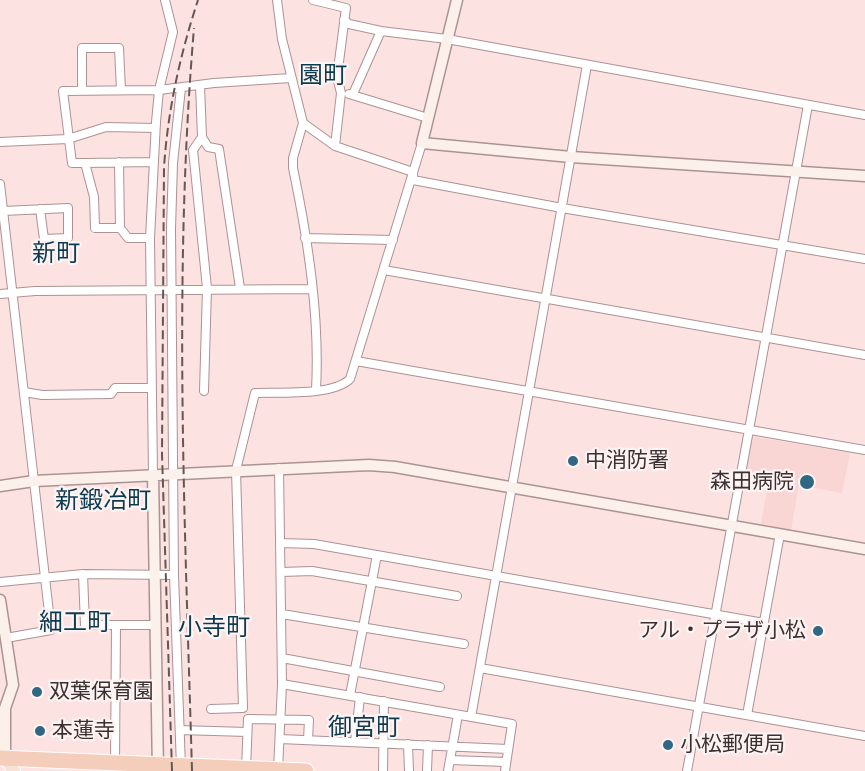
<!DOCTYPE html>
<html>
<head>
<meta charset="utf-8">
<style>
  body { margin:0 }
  canvas { display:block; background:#fce2e1 }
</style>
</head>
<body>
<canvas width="865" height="771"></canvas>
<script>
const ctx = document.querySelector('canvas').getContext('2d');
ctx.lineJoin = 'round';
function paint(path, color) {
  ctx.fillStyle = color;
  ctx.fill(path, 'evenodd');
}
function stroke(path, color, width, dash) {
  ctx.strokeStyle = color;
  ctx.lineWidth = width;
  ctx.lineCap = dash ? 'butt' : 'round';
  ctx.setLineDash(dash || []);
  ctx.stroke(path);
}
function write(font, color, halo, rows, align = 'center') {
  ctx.font = font + ' Karla,"Noto Sans JP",sans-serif';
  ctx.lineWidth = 4.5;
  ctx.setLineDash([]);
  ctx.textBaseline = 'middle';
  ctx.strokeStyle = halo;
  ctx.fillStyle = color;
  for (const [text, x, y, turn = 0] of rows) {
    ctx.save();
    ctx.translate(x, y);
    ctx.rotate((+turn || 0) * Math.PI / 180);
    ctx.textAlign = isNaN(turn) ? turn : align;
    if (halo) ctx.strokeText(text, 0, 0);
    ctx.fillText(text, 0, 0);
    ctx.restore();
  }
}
const built = new Path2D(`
  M750,436l100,17 -8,40 -43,-8 -8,45 -30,-6 8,-45 -26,-5z`);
const street = new Path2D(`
  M165,0l8,32 -14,58 -3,32 -6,116h-22l-8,-10h-25l-1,-31 -9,-34h-13l-9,-72 96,-1 55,-7 77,-5
  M277,0l5,39 21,84 -10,35v10c15,72 27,149 23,222
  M313,0l33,8 -9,69 4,16 -6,53
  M344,20l5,4 32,7
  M200,85l2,52 -9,13 14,138 -3,103
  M82,89v-41h37l2,42
  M349,94l79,24
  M353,94l28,-63 66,8 418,76
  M303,123l32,23 78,26v8l149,28 303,51
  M202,137l6,10 11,2 21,139
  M0,142l68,-3 38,-12 49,1
  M119,162l1,66
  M85,163l67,-1
  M0,184l51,446 -45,8
  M3,211l65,-3v30l-24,1 -4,-30
  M150,238l3,237
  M305,238l88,2
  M384,270l481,85
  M0,294l35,-3 276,-2
  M356,361l509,89
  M24,392l18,3 69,-1 4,-6h37
  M281,543l33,1 450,79
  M281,572l31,-1 145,25
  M83,574l91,1
  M0,582l83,-8 2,51h70
  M282,614l182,30
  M282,658l158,29
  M480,668l385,68
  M282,684l230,40 -7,47
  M350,695l27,-140
  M211,709l32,-1 -7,-238 19,-77c25,-1 78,3 95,-14l72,-236
  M747,715l33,-181
  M471,717l116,-652
  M180,730l67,2
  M280,739l228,10
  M355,742l5,-45
  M408,744l1,27
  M450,760l56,2
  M115,764l1,-139
  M181,767l-7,-192 -3,-346 2,-66 8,-75
  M246,769l2,-50 61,1 -1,20
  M278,770l4,-86 -3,-216
  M383,771l1,-70
  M427,771l1,-26
  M448,771l10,-56
  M687,771l121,-666`);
const secondary = new Path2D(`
  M457,0l-35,143 149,14 294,19
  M153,475l5,296
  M0,486l34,-5 335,-16 26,2 470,82
  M0,600l13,85 -8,23v50`);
const primary = new Path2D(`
  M5,758l9,13`);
const highway = new Path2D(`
  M0,758l306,13`);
const rail = new Path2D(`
  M172,771l-10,-317 2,-287c4,-58 16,-112 34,-167
  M192,771c-7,-248 -19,-496 2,-743`);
const markers = [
  [573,461,6,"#306782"],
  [807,482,8,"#306782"],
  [818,631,6,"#306782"],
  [37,692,6,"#306782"],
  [40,731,6,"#306782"],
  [668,745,6,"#306782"]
];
const poiNames = [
  ["中消防署",585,461],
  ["森田病院",794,482,"right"],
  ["アル・プラザ小松",806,631,"right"],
  ["双葉保育園",49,692],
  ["本蓮寺",52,731],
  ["小松郵便局",680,745]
];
const quarterNames = [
  ["園町",323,76],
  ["新町",56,254],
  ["新鍛冶町",103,501],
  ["細工町",75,623],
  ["小寺町",214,628],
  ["御宮町",364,728]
];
paint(built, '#f9d5d4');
stroke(street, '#ac9393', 10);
stroke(secondary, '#ac9393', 13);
stroke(primary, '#fff', 14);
stroke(highway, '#fff', 17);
stroke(street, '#fff', 8);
stroke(secondary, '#fcf0ea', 10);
stroke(primary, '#f8e2d6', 12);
stroke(highway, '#f4ceba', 15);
stroke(rail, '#645756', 2, [9, 4.5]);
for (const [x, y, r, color] of markers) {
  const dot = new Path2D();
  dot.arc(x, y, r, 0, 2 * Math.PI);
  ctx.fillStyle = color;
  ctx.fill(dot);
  stroke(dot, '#fef3f3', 2);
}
write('21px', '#3a302f', '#fef3f3', poiNames, 'left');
write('24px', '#0c3b4f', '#fef3f3', quarterNames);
</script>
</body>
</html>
